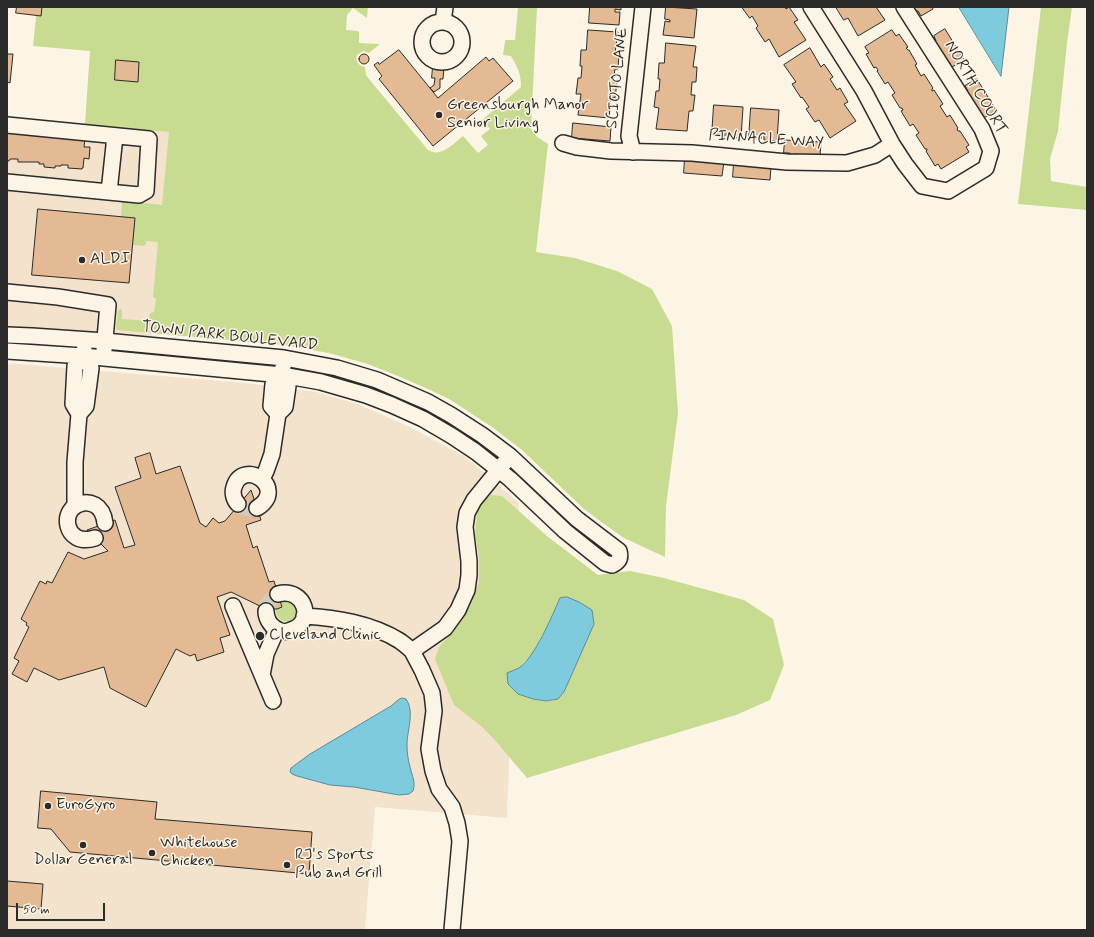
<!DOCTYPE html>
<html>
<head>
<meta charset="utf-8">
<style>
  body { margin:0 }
  #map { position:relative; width:1094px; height:937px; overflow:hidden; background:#fcf5e5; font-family:Mynerve,sans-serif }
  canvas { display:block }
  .frame { position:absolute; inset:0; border:8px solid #2b2b2b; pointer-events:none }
  .scale { position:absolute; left:16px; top:903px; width:89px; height:18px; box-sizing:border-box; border:2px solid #2b2b2b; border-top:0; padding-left:5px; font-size:12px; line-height:14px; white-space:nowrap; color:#2b2b2b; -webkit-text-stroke:3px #fcf5e5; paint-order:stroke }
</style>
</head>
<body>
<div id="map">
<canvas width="1094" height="937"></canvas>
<div class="frame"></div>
<div class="scale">50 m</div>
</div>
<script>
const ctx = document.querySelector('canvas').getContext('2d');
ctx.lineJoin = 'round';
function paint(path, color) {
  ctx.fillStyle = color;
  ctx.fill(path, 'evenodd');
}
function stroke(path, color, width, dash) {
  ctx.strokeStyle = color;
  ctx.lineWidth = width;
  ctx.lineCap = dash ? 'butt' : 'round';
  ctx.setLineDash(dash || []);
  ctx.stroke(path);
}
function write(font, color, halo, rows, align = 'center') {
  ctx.font = font + ' Mynerve,sans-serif';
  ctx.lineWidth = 3;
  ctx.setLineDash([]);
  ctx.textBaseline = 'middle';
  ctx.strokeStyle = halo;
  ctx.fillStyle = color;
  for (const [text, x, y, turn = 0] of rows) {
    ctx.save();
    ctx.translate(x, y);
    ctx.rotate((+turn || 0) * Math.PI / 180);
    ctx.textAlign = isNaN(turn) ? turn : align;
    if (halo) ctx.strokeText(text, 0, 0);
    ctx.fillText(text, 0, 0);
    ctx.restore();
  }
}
const built = new Path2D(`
  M7,117l162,14 229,245 -30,-12 -39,-11 -44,-8 -133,-12 -1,13 -144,-11z
  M7,363l239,20 71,9 43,13 52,23 52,28 55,47 -12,315 -132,-11 -10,123h-358z`);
const green = new Path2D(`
  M37,7h331l-1,11 -14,-10 -6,7 -1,15 12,1 1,2v10l21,1 -11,9 -6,-2 -6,4c-2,7 2,11 8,12l1,8 3,4 59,71c13,8 25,-6 35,-14l15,17 10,-8 -7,-9 9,-7 -8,-9 39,-33c0,-13 -3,-19 -10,-31l-8,-1 2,-14 1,-1h9l3,-33h19l-6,122 6,8 11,7 -12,108 39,6 42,13 35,18 20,37 6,87 -12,93 -1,51 -41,-19 -17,-12 -23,-17 -62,-59 -30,-23 -43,-28 -21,-10 -30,-13 -30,-12 -39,-11 -44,-8 -168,-15 -1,-2 2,-18 3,-1 1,1v9l27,2 1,-8 4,-1 2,-13 -3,-2 5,-55 -12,-1v3l-2,2 -12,-1 -11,-28 1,-16 40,4 7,-73 -84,-8 5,-73 -57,-5z
  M1041,7h31l-5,36 -9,88 -8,28 1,22 36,6v23l-69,-6z
  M491,495l11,1 45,40 51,39 32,-4 34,7 80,22 29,19 11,46 -14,35 -34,15 -209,63 -33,-39 -13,-13 -27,-21 -19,-46 4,-12 14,-15 18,-27 8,-23v-26l-4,-22 2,-22 6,-12zM592,610l2,14 -30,68c-2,2 -4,6 -7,7 -12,6 -27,-1 -39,-5l-11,-21 12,-5 13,-14 12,-22z
  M286,601c18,3 9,27 -5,19 -5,-3 -5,-7 -5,-12l6,-1 -1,-5z`);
const water = new Path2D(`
  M959,7h50l-8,69z
  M567,597l12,5 13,8 2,14 -30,68 -6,7 -12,2 -13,-2 -15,-5 -10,-10 -1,-11c4,-2 8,-3 12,-5 16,-11 33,-52 41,-70z
  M402,698l4,1c9,13 1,31 1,46 0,7 1,15 3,22 2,9 6,15 3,24l-4,3 -10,1 -45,-8 -24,-2 -33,-9 -5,-2 -2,-2 1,-4 19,-14 81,-48 7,-6z`);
const building = new Path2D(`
  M17,7h25l-1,9 -25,-3z
  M590,7h31v3l-6,-1v3h5l-1,13 -30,-2z
  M666,7l31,2 -3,29 -31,-3 2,-14 5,1v-2l-5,-1z
  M742,7h43l1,2 3,-2 9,13 -4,2 12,18 -27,17 -10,-18 -4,3 -9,-14 2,-2 -6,-10 -2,2z
  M836,7h40l9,13 -27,16 -10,-18 -4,2z
  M914,7h18l1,2 -12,7 -3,-5h-2z
  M945,29l19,31 -12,7 -3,-5 -2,1 -3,-5 1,-1 -10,-15 1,-1 -2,-5z
  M588,30l30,2 -3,21 4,1 -1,15h-3l-2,13h4l-2,16 -4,-1 -2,21 -31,-3 3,-21h-5l2,-16h3l1,-12h-2l1,-16h5z
  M892,30l4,6 3,-2 9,13 -2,1 2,2h1l8,14 -2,1 6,11 3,-2 9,14 -1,1v2l2,-1 9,14 -3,2 7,11 3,-2 8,13 -1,1 1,2h2l9,14 -3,2 3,5 -28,17 -3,-5 -3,2 -9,-15 1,-1v-1h-2l-9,-14 3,-2 -6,-9 -3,2 -9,-15 2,-1 -1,-2h-2l-8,-13 3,-2 -7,-11 -3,2 -8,-13 1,-1 -2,-3 -2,1 -8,-14 3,-1 -4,-6z
  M666,43l30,3 -3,21h4l-1,15h-4l-1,13h4l-2,16h-4l-2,20 -31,-2 3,-21 -5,-1 2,-16h3l1,-12h-2l1,-16h5z
  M810,48l11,19 3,-3 9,13 -3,2 7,11 3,-2 8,14 -4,2 12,17 -26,17 -11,-18 -4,2 -9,-13 3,-2 -7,-10 -1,1 -9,-14 4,-2 -12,-17z
  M399,50l39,48 48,-41 3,4 4,-3 20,23 -80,65 -54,-67 3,-3 -8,-11 4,-3 1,2z
  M7,54h6l-3,29 -3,-1z
  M359 59a5 5 0 1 1 10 0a5 5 0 1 1-10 0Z
  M116,60l23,2 -1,20 -23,-2z
  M433,67l11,1 -1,11h-3v9l-6,4 -4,-4 4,-3 1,-7h-3z
  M977,79l19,31 -12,8 -4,-6 -1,1 -3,-5 1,-1 -10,-15 1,-1 -3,-5z
  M714,105l29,2 -2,31 -14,-1v-6h-2v5l-13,-1z
  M751,108l28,2 -2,31 -13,-1v-5l-2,-1 -1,5 -12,-1z
  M573,123l38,4 -1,14 -38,-3z
  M7,131l78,7 -1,9h6l-1,12 -5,-1 -1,10h-1v1l-14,-1v-3h-7v1h-6v2l-11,-1v-3h-5v-2h-21v-3h-8l-1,2h-2z
  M785,140l36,2 -1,14 -25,-2v1h-5v-2h-6z
  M685,158l39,3 -2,15 -38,-3z
  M734,163l37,3 -1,14 -37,-3z
  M38,209l97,9 -6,65 -97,-8z
  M150,453l6,21 24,-8 20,57 6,4 7,-9 6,5 6,-2 26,-31 10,30 -15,5 7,23 4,-2 12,36 5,-1 8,26 -5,2h-11l-35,-17 -14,5 13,38 -10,3 4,14 -27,9 -2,-7 -5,2 -14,-7 -30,58 -36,-19 -6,-21 -45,13 -25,-12 -7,14 -15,-8 7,-13 -5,-3 15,-31 -3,-2 1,-2 -6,-4 19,-38 6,3 1,-3 5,2 16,-31 16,7 24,-8 -21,-21 28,-10 9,28 11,-3 -20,-58 26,-9 -6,-20z
  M41,791l116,11 -2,17 157,13 -3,42 -239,-22 -19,-23 -13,-1z
  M7,881l36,3 -2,25 -34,-3z`);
const minorTunnel = new Path2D(`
  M238,504c6,5 12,6 19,4
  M266,611c1,-8 6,-13 12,-17`);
const minor = new Path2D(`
  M811,7l53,84 28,53 13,20 17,22 26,5 38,-23 5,-17 -9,-22 -78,-122
  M422 42a20 20 0 1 1 40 0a20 20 0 1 1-40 0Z
  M443,22l2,-15
  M7,125l142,14 -3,52 -7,4 -132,-13
  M563,143l14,4 34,4 81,2 95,9 60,1 28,-8 17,-11
  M633,152l-4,-16 14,-129
  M109,192l6,-56
  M7,292l51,5 50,8 -4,45
  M7,335l25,1 73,5 179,17 53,10 40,12 51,22 23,13 31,20 28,21 67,63 42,32c2,7 0,11 -7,14l-7,-2 -40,-32 -55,-52 -34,-27 -24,-16 -29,-17 -31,-14 -26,-10 -45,-13 -39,-7 -199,-19 -76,-5
  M79,414l7,-8 5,-38 -8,-12 1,-6
  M278,414l-7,-8 2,-22 9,-9
  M262,479l4,-8 6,-17 6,-40 7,-7 3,-21 -6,-11 1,-8
  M238,504c-4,-4 -6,-11 -4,-17 9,-30 55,1 23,21
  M75,506v-44l4,-48 -6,-10 2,-38 8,-10
  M95,538c-31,10 -37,-31 -12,-35 5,-1 8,0 12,2 7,4 9,10 10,18
  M233,606l29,69
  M266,611c0,7 4,14 10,18 5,3 11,3 15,1 24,-7 15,-43 -13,-36
  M304,616c33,2 67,7 96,25 4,3 8,6 12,10
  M273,701l-11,-26 4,-21 11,-25
  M452,930l8,-89 -3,-18 -5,-16 -13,-18 -6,-18 -4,-22 5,-38 -2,-18 -10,-23 -10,-19 33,-23 13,-18 9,-20 2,-15v-14l-4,-34 2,-14 7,-13 31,-38`);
const markers = [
  [439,115,4,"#2b2b2b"],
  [82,260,4,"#2b2b2b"],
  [260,636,5,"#2b2b2b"],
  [48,806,4,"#2b2b2b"],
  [83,845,4,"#2b2b2b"],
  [152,853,4,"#2b2b2b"],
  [287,865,4,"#2b2b2b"]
];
const streetNames = [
  ["SCIOTO LANE",618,78,-84],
  ["NORTH COURT",975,88,59],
  ["PINNACLE WAY",766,140,4],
  ["TOWN PARK BOULEVARD",230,337,6]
];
const poiNames = [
  ["Greensburgh Manor",447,106],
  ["Senior Living",447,124],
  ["ALDI",90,260],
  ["Cleveland Clinic",269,636],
  ["EuroGyro",56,806],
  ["Whitehouse",160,844],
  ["Chicken",160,862],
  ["RJ's Sports",295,856],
  ["Pub and Grill",295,874],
  ["Dollar General",83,861,"center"]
];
paint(built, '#f4e3cc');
paint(green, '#c8dc91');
paint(water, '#7ecbde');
stroke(water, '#5d8b96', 1);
paint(building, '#e3ba93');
stroke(building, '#2b2b2b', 1);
stroke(minorTunnel, '#d2cdc0', 15, [15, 8]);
stroke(minor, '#2b2b2b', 18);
stroke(minor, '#fcf5e5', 15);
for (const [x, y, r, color] of markers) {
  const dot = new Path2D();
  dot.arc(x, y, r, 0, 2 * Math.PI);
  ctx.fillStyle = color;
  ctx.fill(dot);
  stroke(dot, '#fcf5e5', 1.5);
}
write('16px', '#2b2b2b', '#fcf5e5', streetNames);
write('16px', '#2b2b2b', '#fcf5e5', poiNames, 'left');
</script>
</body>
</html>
